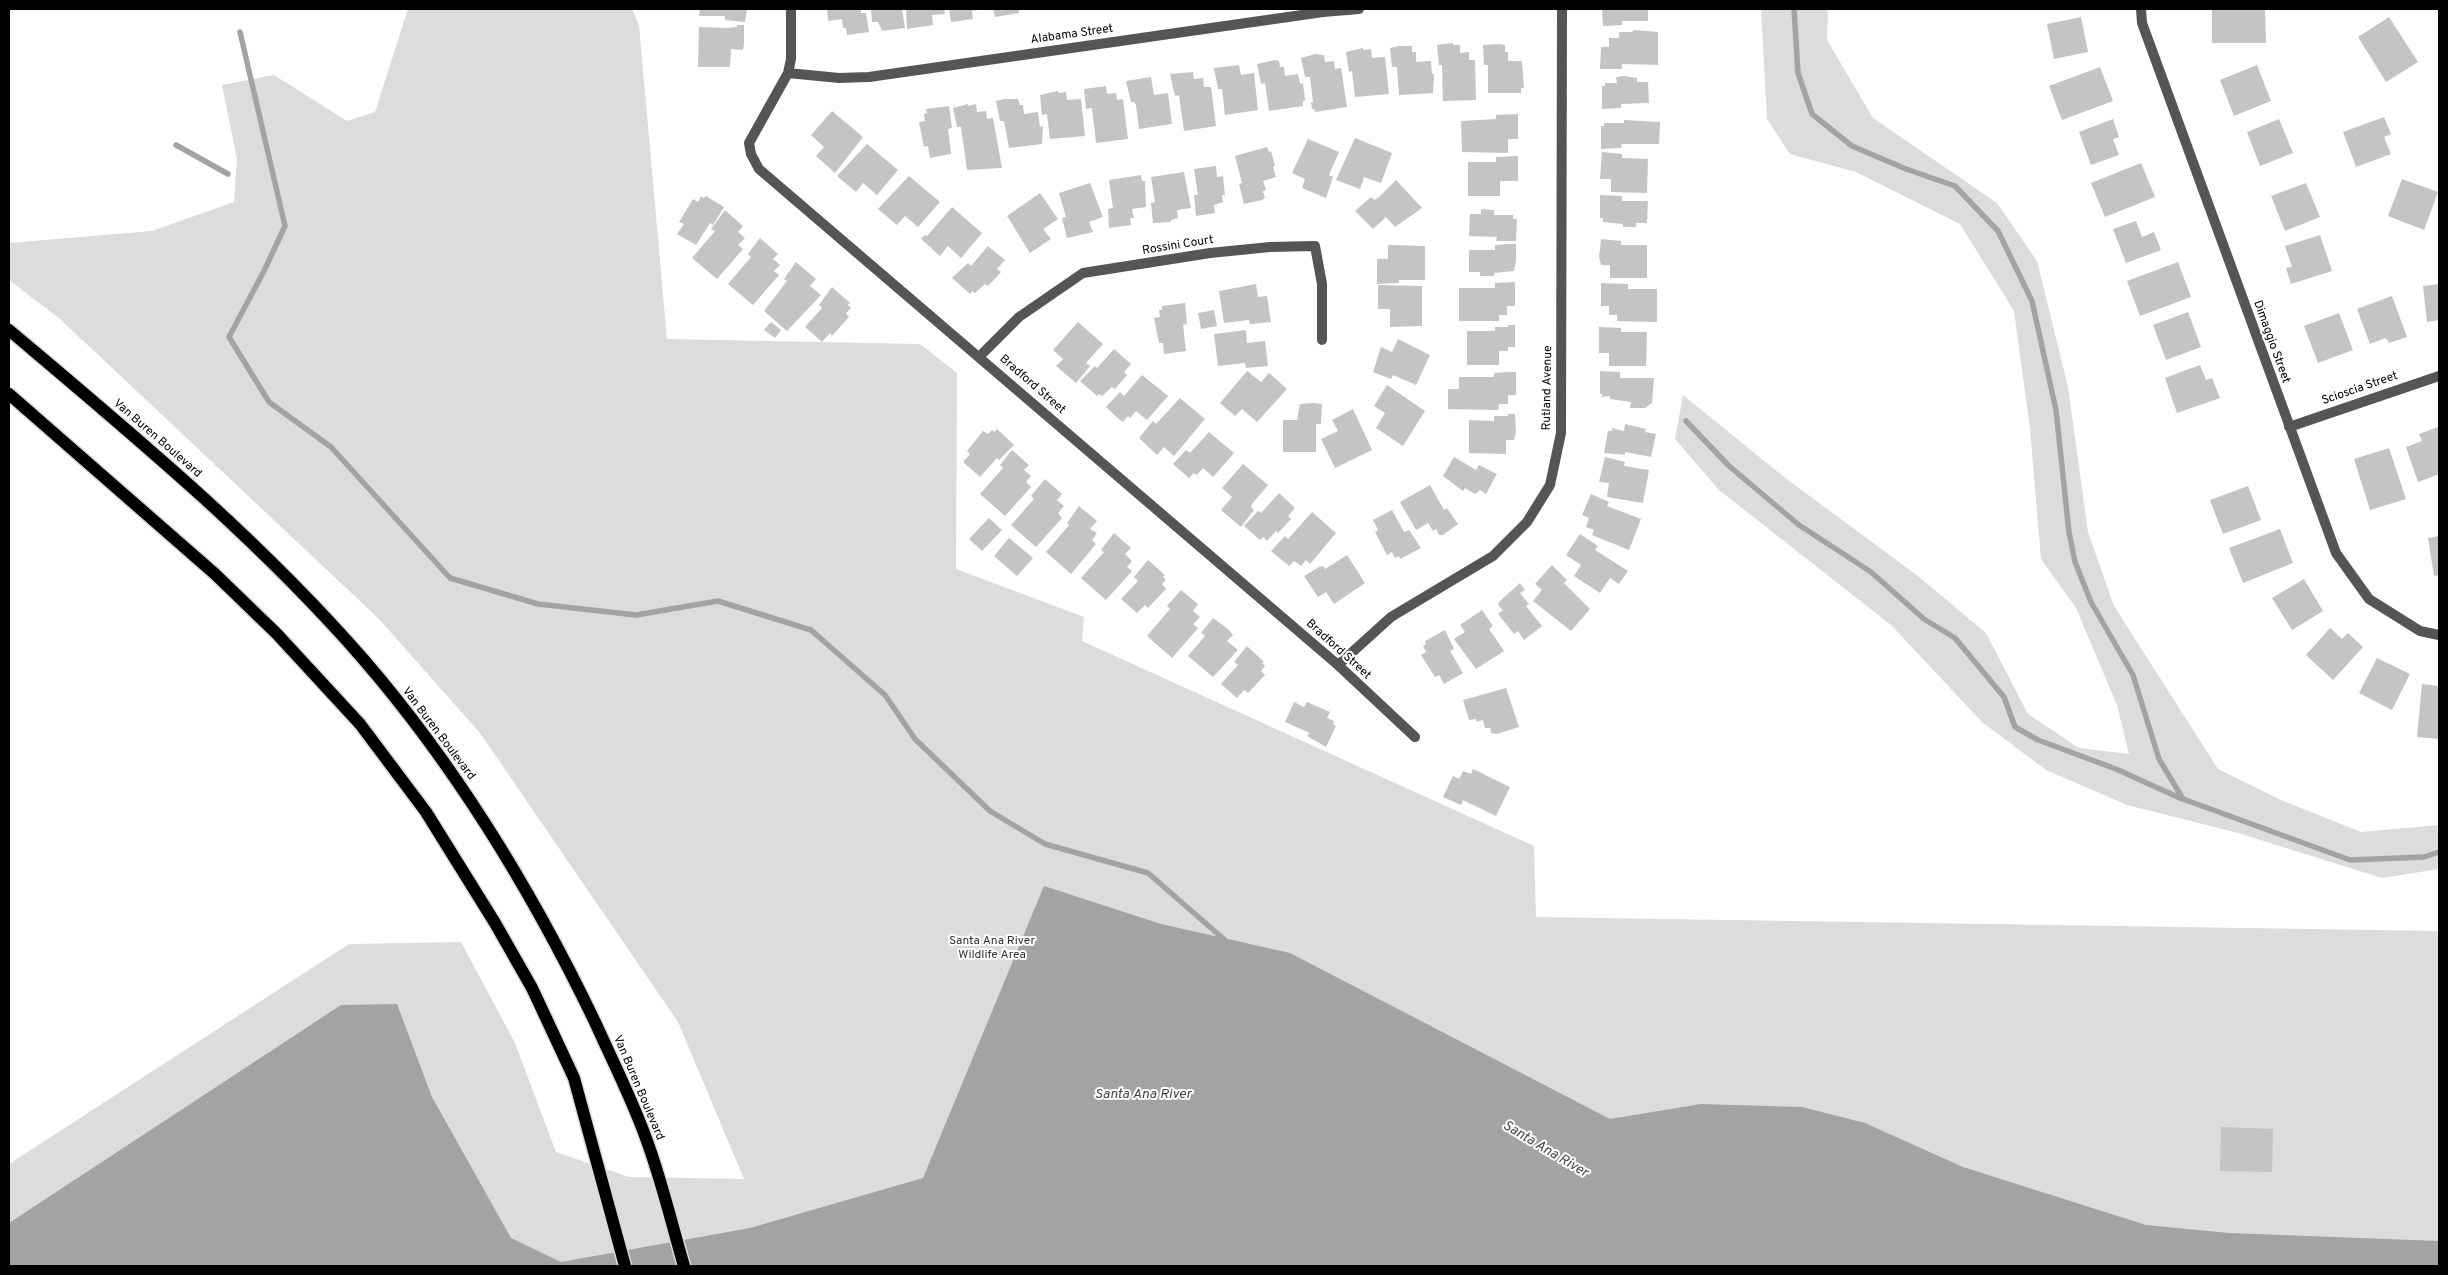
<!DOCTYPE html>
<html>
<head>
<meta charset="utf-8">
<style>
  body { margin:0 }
  #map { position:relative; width:2448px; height:1275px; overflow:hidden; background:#fff; font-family:Overpass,sans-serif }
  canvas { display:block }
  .frame { position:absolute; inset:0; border:10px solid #000; pointer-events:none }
</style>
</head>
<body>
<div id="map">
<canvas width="2448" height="1275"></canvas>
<div class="frame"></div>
</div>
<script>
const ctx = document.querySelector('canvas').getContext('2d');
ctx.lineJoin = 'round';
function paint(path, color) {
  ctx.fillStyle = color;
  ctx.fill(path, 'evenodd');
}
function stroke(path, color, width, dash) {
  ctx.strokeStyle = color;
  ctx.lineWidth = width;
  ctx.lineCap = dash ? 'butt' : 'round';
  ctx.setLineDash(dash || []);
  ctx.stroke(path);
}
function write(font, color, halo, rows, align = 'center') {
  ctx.font = font + ' Overpass,sans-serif';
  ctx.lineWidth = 4;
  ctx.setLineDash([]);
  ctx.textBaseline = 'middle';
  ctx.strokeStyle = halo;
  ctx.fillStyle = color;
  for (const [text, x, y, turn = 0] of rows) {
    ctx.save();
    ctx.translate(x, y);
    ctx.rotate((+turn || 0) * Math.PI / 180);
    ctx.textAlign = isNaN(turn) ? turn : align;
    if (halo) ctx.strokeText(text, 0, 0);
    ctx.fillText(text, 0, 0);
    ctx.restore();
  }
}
const green = new Path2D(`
  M408,9h224l7,16 28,314 253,5 37,29 -1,196 128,48 -2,24 452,205 2,71 903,14v335h-2430v-102l340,-220 112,-2 54,101 41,109 73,25 115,2 -66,-157 -198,-289 -102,-115 -318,-299 -51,-39v-37l143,-12 82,-29 3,-43 -15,-74 52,-10 73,46 28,-9z
  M1761,9h67l-1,31 46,78 124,85 40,58 31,126 20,145 26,74 104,163 63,31 80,32 78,-7v44l-57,9 -144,-45 -111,-28 -81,-35 -64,-48 -91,-97 -172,-135 -44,-51 8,-44 101,82 134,99 68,57 42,81 51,34 50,6 -12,-49 -41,-97 -35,-49 -11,-130 -16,-118 -54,-87 -104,-52 -66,-18 -23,-35z`);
const water = new Path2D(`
  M1044,886l117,38 129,29 320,166 91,-15 101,3 63,16 98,44 183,58 83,8 210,8v25h-2430v-43l332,-218 56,-1 35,93 79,141 50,24 189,-34 173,-50z`);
const stream = new Path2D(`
  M1794,9l4,64 14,41 40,32 54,23 49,17 43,45 34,70 24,109 13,122 6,30 16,40 42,73 26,84 24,40 167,61 74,-3 15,-5
  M240,32l45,194 -21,45 -35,66 40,65 62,45 119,131 88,26 98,11 82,-14 93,29 74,65 30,44 75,72 55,33 103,29 78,68
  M176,145l52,29
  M1686,421l43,45 70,59 72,47 53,47 31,19 49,59 11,30 23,13 78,29 66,30`);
const building = new Path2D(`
  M700,9h47l-2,13 -20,-2v-4h-26z
  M827,9h34v4h5l3,19 -22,3 -1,-7h-3l-1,-9 -14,2z
  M871,9h31l3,19 -23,3 -4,-9h-6z
  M906,9h38l1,5 -13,1 1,10 -26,4z
  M949,9h29v1l-6,1 1,8 -22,3z
  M993,9h26v4l-24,4z
  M1602,9h46v12h-26v4l-19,1z
  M2212,9h53l1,34h-54z
  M2081,17l7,35 -34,7 -7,-35z
  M2389,17l29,45 -32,20 -28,-45z
  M737,25h7v18l-1,7 -12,-1 -1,18h-32l1,-40 27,1 11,-1z
  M1634,30l24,2v33l-36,-1v5h-22l1,-22h8v-9h10v-6h13z
  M1453,43v2h7v8l9,-1v8h6l1,40 -33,1 -1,-36h-3l-2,-20z
  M1500,44l5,1v7h3v9h14l2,27h-3v5h-33v-28h-4l-1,-20z
  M1399,46h13v6h4v10l15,-1 1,13h2l-1,19 -34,2 -2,-28h-5l-2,-19z
  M1363,48v2l8,-1 1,9 13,-1 4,37 -34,3 -3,-26 -3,1 -3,-20z
  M1315,54l9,1 1,7 9,-1 1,8 6,-1 6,39 -32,5 -1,-3h-2l-1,-7h2l-3,-25h-5l-4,-19z
  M1275,60l4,1 1,6h4l1,9 13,-2 2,10 3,-1 2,17 -2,1v5l-34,5 -4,-28 -4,1 -4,-20z
  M1239,65l2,10 13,-2 4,37 -33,5 -3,-26h-4l-4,-21z
  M2257,65l14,36 -37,15 -14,-36z
  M2100,67l13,34 -51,19 -13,-34z
  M1193,72l1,7 9,-1 1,9h7l5,39 -32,5 -5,-36 -4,1 -5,-22z
  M1624,76l13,2v4h11l1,21 -28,1v4l-19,1v-23h3v-3h12l-1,-6z
  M1151,77l3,18 14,-2 4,31 -33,5 -3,-24 -2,-3h-3l-5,-21z
  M1106,86l1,8 9,-1 1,7 6,-1 5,40 -32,4 -4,-35 -6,1 -2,-20z
  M1058,91v2l8,-1 1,8 14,-1 4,37 -35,3 -3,-25 -5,1 -2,-20z
  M1004,99h14l2,6h3l1,9 14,-2 2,15 3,-1 -1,18 -33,4 -5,-27h-4l-4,-20z
  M968,104v2l8,-2 1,8 9,-1 1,8 6,-1 9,50 -35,2 -6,-43h-4l-4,-19z
  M949,106l3,22 -4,1 3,25 -21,4 -2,-12 -4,1 -5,-25 6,-1 -1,-7 3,-1 -1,-4z
  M832,111l31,26 -28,36 -19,-17 8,-9 -13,-12z
  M1518,114v25h-10v14l-46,-1 -1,-31 35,-2v-4z
  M2384,117l7,17 -7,3 7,17 -35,13 -13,-35z
  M2113,119l6,18 -6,2 6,16 -28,10 -12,-33z
  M2279,119l14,34 -33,13 -13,-34z
  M1624,120l36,2 -1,22h-37l-1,4 -20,1v-23h3v-3h20z
  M1355,138l37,15 -11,30 -17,-6 -4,12 -24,-9z
  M1308,139l31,13 -10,23 4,2 -7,21 -24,-10 3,-9 -13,-6z
  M867,144l31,26 -21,25 -14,-12 -7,9 -19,-16z
  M1267,147l2,5 2,-1 4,15 -2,1 3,10 -13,4 3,9 -3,1 2,7 -3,2 -18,4 -5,-20 3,-1 -7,-27z
  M1602,152l20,2v4l26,1 -1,34 -36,-1v-13h-11z
  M1518,156v25h-18v15h-32v-34h28v-5z
  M2141,163l14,34 -50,20 -14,-34z
  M1216,166l1,11 6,-1 2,19h-3l1,7 -9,3 1,8 -19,3 -2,-21h4l-4,-26z
  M1184,172l7,36 -14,2 1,8 -7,2v2l-18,1 -2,-20 4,-1 -4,-25z
  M1141,175l1,6h3l1,26 -14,2 2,9h-4l1,7 -22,3 -1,-19 5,-1 -4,-28z
  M909,176l31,26 -22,25 -13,-11 -8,9 -19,-16z
  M2402,179l36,13 -14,38 -36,-14z
  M1396,180l26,28 -27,19 -9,-10 -13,12 -18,-18 16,-14 3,3 5,-3z
  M1090,183l13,34 -14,5 4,10 -26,6 -5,-20 4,-1 -7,-24z
  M2306,183l14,34 -35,14 -14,-35z
  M1040,193l18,26 -15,10 8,10 -21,14 -23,-37z
  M1600,195l22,1v5h26l-1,22h-11v4h-13v-3l-20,-2v-4h-3z
  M701,196l3,2 2,-2 18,11 -11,18 -3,-2 -14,22 -19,-11 7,-10 -5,-2 14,-23 5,3z
  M952,207l30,26 -21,25 -13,-12 -8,10 -19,-17 4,-4 2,1z
  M1481,209l13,1v5h19v4h4l-1,22h-20l1,-4 -28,-1 1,-22h11z
  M725,210l18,16 -5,6 7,6 -7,7 5,4 -26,30 -25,-21 23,-27 -4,-2z
  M2136,221l6,16 12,-5 7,18 -35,13 -13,-34z
  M2320,235l12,36 -41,13 -5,-16 6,-1 -7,-21z
  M760,238l18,16 -5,5 7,6 -6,6 5,4 -26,30 -25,-21 23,-27 -3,-3z
  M1601,239l20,2v4h26v33h-37v-13h-9l-2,-8z
  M1508,244h8v16l-2,11 -20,2v3h-14v-4h-11v-22h26v-5z
  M1388,245l37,1v34h-26v3l-22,1v-25h11z
  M988,246l17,14 -8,9 4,3 -13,14 -3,-2 -10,9 -3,-2 -2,3 -18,-16 16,-15 3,3z
  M796,262l20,17 -6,7 11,9 -34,36 -23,-20 23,-30 -3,-2z
  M2178,262l13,35 -51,19 -13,-35z
  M1515,282v24h-8v9h-8v6h-40v-33h36v-5z
  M1601,283l27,1v5h29v33l-40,-1v-6h-8v-9h-8z
  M1256,284l2,13 9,-1 4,26 -21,2 -1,-4 -25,3 -5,-32z
  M2439,284v36l-12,2 -4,-36z
  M1378,285l44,1v40l-32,1v-18h-12z
  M832,287l18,16 -2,2 3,3 -5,5 3,4 -17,19 -2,-3 -8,9 -17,-15 17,-19 -3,-3z
  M2392,296l15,41 -18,6 -3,-5 -16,6 -13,-35z
  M1185,303l2,21 -4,1 3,26 -22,3 -1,-11h-4l-5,-25 6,-1 -1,-7h3v-4z
  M1214,310l3,16 -16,3 -3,-16z
  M2188,312l13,35 -35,13 -13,-35z
  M2339,313l14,37 -35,13 -14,-37z
  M771,322l10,8 -6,8 -11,-8z
  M1078,322l25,22 -17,19 4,3 -14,17 -20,-17 7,-7 -10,-9z
  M1508,325h7v22h-7v4h-9v14h-32v-34h28v-4h13z
  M1599,327l22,1v4h26l-1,34h-37v-13h-10z
  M1246,330l1,13 18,-2 3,25 -22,2 -1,-5 -27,3 -4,-32z
  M1398,339l32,16 -14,30 -23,-10 -2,4 -18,-7 8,-25 11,5z
  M1114,349l17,15 -7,8 3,3 -12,14 -3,-2 -10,9 -3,-2 -2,2 -17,-15 15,-15 2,2z
  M2200,365l6,15 6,-2 8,20 -43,15 -12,-35z
  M1247,371l14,11 8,-9 18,16 -30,33 -15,-13 -7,7 -15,-13z
  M1600,371l20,1v6h34l-2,25 -7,5h-15l1,-6 -21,-3v-3l-8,1v-3h-2z
  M1508,372h8v23h-8v9h-9l-1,6 -50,-1v-20h11v-12h35v-4z
  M1142,375l26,21 -21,24 -11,-9 -6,7 -2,-2 -5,6 -3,-2 -14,-13 14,-15 4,4z
  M1387,385l38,26 -22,35 -27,-18 9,-15 -11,-7z
  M1180,398l25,21 -31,37 -10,-9 -7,8 -18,-17 14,-17 3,3z
  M1314,403l8,1 -1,20h-5v28h-33v-32h14l3,-16z
  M1353,409l19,41 -37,18 -14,-29 17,-8 -6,-11z
  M1508,414h7l1,19 -2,7h-8v14l-37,-1v-33l25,1v-5h14z
  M1625,424l21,5 -1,3 11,2 -5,23 -26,-5v3l-21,-2 4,-22h4v-3l12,3z
  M2438,427l1,47 -21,8 -12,-35 16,-6 -3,-7z
  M997,429l17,16 -15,15 -2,-2 -17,19 -17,-15 7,-8 -3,-3 16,-20 5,3 4,-4 2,2z
  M1209,432l25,21 -21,24 -10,-9 -6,7 -3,-2 -5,5 -16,-14 13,-14 4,3z
  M2389,448l17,51 -36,11 -16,-51z
  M1012,450l17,15 -5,5 7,6 -5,6 5,5 -26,29 -25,-22 23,-26 -3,-3z
  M1454,457l22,13 3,-5 18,9 -11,20 -6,-4 -5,4 -10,-6 -2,3 -20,-15z
  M1605,457l20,5 -1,4 25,4 -6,33 -36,-6 2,-14 -10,-1z
  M1243,464l25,21 -16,19 -1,3 3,3 -13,17 -20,-17 11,-13 -10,-9z
  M1045,479l17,15 -5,6 7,6 -6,7 4,5 -26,29 -25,-22 23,-26 -3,-3z
  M1430,485l14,25 3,-2 11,16 -15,11h-4l-3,-6 -3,2 -5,-8 -12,7 -16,-28z
  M2248,486l13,34 -38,14 -13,-34z
  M1279,493l16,15 -7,8 3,3 -13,14 -2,-2 -9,10 -4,-4 -3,3 -16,-14 14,-15 3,2z
  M1591,494l18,8 -2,4 34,13 -12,31 -37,-15 2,-5 -8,-3 3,-9 -7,-3z
  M1079,506l18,15 -7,8 7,4 -5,7 4,4 -25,30 -25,-22 23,-27 -2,-2z
  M1392,510l12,22 5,-2 12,18 -21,11 -1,-3 -4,2 -3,-6 -5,3 -12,-23 3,-2 -5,-10z
  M1312,512l24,21 -26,31 -4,-4 -5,6 -7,-5 -5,5 -18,-15 14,-15 3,3z
  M989,518l13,12 -20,21 -13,-12z
  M2280,529l13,34 -50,20 -14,-35z
  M1114,533l17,15 -6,6 7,7 -5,6 5,4 -26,29 -25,-22 23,-26 -3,-2z
  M1580,534l18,12 -3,4 33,21 -9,13 -9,-6 -10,15 -26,-17 7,-11 -15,-10z
  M2439,536v39l-5,1 -6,-38z
  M1009,538l24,20 -16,18 -23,-20z
  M1347,555l18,28 -31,21 -8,-12 -8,5 -14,-21 15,-9 4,-1 2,3z
  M1148,560l17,15 -2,2 3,3 -4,4 4,5 -18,19 -3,-3 -8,8 -16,-14 17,-18 -4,-4z
  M1552,565l15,15 -3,3 26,26 -19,22 -38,-30 9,-11 -7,-6z
  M2304,579l19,32 -31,19 -20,-32z
  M1520,583l5,7 -5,3 9,11 -3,2 16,20 -18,14 -6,-9 -4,3 -16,-20 5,-4 -5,-5 2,-4z
  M1181,590l17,14 -5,7 7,6 -7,7 5,4 -26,30 -25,-22 23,-27 -3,-3z
  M1482,610l11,16 -4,3 15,22 -28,18 -22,-30 11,-7 -5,-7z
  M1213,618l15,11 5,6 -6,6 11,9 -25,27 -25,-21 17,-20 -4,-3z
  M2330,628l12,11 6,-6 15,14 -30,33 -27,-25z
  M1445,630l9,19 -4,2 13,22 -19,11 -5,-9 -4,2 -14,-22 5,-3 -3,-6 3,-2 -1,-3z
  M1247,646l17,16 -2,1 3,3 -4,5 4,4 -17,18 -4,-3 -7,8 -16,-14 17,-19 -4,-3z
  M2377,658l33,16 -18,36 -33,-17z
  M2422,684l17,2v53l-22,-2z
  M1506,688l13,39 -22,7 -6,-1 -1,-5h-5l-2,-8 -6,2 -1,-3 -7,1 -6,-20z
  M1294,702l10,5 3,-5 23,10 -3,6 7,3 -1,4 3,1 -10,21 -19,-11 3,-3 -25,-11z
  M1473,769l37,18 -14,29 -33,-16 -2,5 -18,-8 10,-21 6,3 4,-8 8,3z
  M2221,1127l52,2 -1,43 -52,-1z`);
const street = new Path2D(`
  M791,9v50l-3,14 -39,70 2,11 8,15 579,496 77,72
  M2141,9l1,14 194,530 33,46 51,32 19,4
  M788,73l51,5 30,-1 454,-65 36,-3
  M979,357l40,-40 64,-44 127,-20 60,-6 45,-1 7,38v56
  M2289,427l150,-51
  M1338,665l53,-48 102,-61 34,-34 23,-37 11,-52 1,-424`);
const primary = new Path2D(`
  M9,330c123,104 248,207 355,330 94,109 169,233 231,362 18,40 38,79 52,119 15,41 25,84 37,125
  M9,394l206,180 62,60 83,90 66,88 69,111 37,65 42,90 51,188`);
const streetNames = [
  ["Alabama Street",1072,35,-8],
  ["Rossini Court",1178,246,-9],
  ["Dimaggio Street",2271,342,70],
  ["Bradford Street",1032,385,41],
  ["Rutland Avenue",1548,388,-89],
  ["Scioscia Street",2360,389,-19],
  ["Van Buren Boulevard",157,439,41],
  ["Bradford Street",1338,650,42],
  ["Van Buren Boulevard",438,734,53],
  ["Van Buren Boulevard",638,1088,67]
];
const parkNames = [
  ["Santa Ana River",992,942],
  ["Wildlife Area",992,956]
];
const waterNames = [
  ["Santa Ana River",1143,1095],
  ["Santa Ana River",1545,1150,31]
];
paint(green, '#dcdcdc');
paint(water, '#a3a3a3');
stroke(stream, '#a3a3a3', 5.5);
paint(building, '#c4c4c4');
stroke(primary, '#dbdbdb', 15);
stroke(street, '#555', 10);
stroke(primary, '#000', 12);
write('12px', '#000', '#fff', streetNames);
write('12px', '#333', '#fff', parkNames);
write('italic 14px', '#444', '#fff', waterNames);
</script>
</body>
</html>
